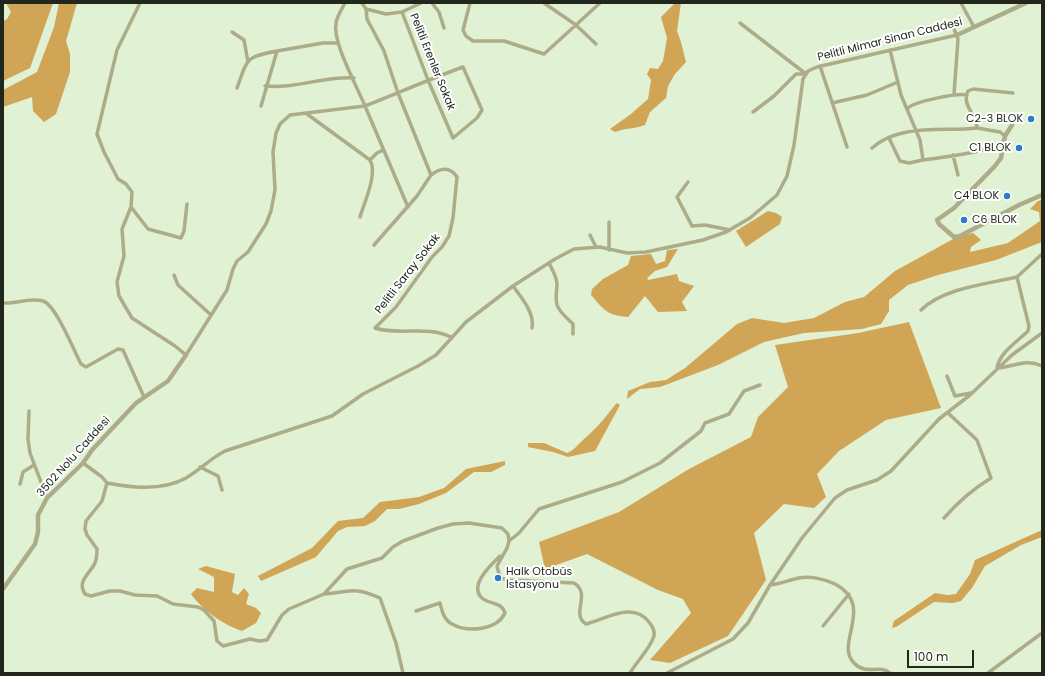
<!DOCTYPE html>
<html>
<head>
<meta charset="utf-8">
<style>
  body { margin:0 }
  #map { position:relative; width:1045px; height:676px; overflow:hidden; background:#e1f1d4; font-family:Poppins,sans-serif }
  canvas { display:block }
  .frame { position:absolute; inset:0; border:4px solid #21271c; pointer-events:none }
  .scale { position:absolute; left:907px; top:650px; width:67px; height:18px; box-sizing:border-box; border:2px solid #21271c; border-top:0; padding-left:5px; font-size:12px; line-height:14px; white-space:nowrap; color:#21271c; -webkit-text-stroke:3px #fff; paint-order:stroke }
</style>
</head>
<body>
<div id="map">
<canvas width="1045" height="676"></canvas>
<div class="frame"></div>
<div class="scale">100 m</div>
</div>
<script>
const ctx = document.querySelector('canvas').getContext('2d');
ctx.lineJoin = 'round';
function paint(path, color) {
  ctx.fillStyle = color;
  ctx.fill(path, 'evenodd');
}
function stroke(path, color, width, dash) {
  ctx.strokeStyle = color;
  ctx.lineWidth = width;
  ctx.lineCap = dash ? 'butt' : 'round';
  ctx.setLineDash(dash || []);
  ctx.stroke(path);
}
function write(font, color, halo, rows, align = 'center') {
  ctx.font = font + ' Poppins,sans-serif';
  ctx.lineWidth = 4;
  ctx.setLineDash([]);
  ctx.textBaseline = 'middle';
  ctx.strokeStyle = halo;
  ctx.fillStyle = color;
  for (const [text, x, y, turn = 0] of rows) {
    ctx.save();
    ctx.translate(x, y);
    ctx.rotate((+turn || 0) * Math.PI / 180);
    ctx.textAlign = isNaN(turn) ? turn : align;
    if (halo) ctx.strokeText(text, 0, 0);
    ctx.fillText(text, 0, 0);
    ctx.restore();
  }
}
const forest = new Path2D(`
  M6,3h47l-23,65 -27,13v-60l4,-2 4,-7z
  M59,3h18l-11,38 4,13v18l-14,42 -12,8 -11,-11 -1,-14 -29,10v-17l34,-18 17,-45z
  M675,3h6l-4,28 4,11 5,20 -11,12 -7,12 -2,12 -16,14 -5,13c-10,4 -20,3 -30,7l-5,-3 21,-15 17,-15 3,-19 -4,-6 3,-6 8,1 5,-8 4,-23 -6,-21z
  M1042,200v42l-46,18 -58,15 -30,10 -19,15v11l-8,13 -19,5 -58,4 -40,9 -46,23 -58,22 -20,2 -13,10 1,-8 22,-9 16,-2 19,-12 52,-44 15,-6 32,5 30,-5 31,-16 19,-5 31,-26 60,-33 18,-5 8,7 -10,7 -1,5 38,-9 32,-22 -1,-9 -9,-3 8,-8z
  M768,211l8,2 6,4 -2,7 -34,23 -10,-16z
  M678,249l-11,18 -12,4 -8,7 1,2 29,-6 2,7 15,5 -12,16 5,9 -29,1 -13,-16 -17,21c-21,-2 -23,-6 -37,-22l1,-6 11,-10 25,-14 3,-9 20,-2 5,10 9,-3 2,-11z
  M909,322l32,86 -55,12 -47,31 -22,23 9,23 -12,11 -30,-4 -30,29 12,47 -38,56 -58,27 -20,-3 41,-47 -8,-14 -25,-9 -71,-36 -42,15 -6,-27 80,-30 70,-43 62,-32 7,-20 30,-30 -13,-42 83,-12z
  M617,403l3,2 -25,46 -27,6 -15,-5 -25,-5v-4h16l23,10c8,-3 11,-9 17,-14 14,-12 20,-20 31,-34z
  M505,461v4l-14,7h-17l-28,21 -27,11 -20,5h-12l-12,12 -10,5 -18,1 -9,4 -22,26 -55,24 -3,-5 54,-28 26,-27 25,-3 17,-16 39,-5 25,-9 22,-19z
  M1042,530v7l-21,8 -36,21 -13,22 -11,13 -8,2 -19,-1 -38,25 -4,1 2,-7 41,-28 12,2 9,-1 14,-20 5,-14z
  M206,566l29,8 -3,18 6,3 6,-7 5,6 -3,10 10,4 5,5 -5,10 -14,8c-18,-6 -40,-21 -51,-37l6,-6 17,4v-15l-16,-8z`);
const minor = new Path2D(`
  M140,3l-23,47 -20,84 7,18 14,27 8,5 6,8 -1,15 -9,22 2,27 -7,26 2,14 13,22 43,28 11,9 41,-65 6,-21 4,-8 11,-9 18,-28 5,-13 4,-21 -2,-38 3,-19 4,-9 10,-9 75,-9c-8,-20 -33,-64 -29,-83 1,-7 6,-14 9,-20
  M362,3l4,6 1,10 17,32 14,42 33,82
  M432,3l7,9 5,16
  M470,3l-7,27 3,6 7,5h31l40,13 56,-51
  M544,3l32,22 20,19
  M961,3l13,24
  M366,9l20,5 16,-2
  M740,23l66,51
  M952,24l6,15 -4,55
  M232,32l12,8 4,22
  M890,50l11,45 19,45 3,20c16,-2 64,-8 77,-16 3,-2 4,-4 5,-8l-5,-4 -23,-4
  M820,66l27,81
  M265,86c30,3 59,-10 89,-8
  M237,88c11,-30 8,-31 40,-37
  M832,103l35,-8 31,-13
  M261,106l16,-55 46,-8h15
  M908,108c8,-7 49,-15 59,-13
  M753,112l21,-16 22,-22h9
  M307,114l63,46
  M889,138l11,23 9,2 14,-3
  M872,148c28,-25 71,-16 105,-20 0,-13 -16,-23 -9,-37l5,-2 40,4
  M953,155l5,20
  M431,175c9,-7 19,-9 26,2l-4,41 -4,18 -7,11 -10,10 -36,50 -21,21c24,8 52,-3 76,9
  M688,182l-11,15 15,29 13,-1 25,5
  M131,207l17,22 33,9 3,-7 3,-27
  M408,207l-43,-101c33,-13 65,-27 98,-39l19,43 -5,8 -24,20 -25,-58 -26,-68 19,-9
  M360,217c4,-14 18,-43 10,-57l7,-7 6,-3
  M609,222v28
  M590,235l6,12
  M374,245l43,-49 14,-21
  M549,263c3,6 7,13 8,20 0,8 -2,14 0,22 3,8 10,13 16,19v10
  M174,275l4,10 33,30
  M1017,277l25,-23
  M513,286c8,11 22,27 19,42
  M3,303c13,1 27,-6 40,-2 13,4 31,50 38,63l5,3 32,-18 5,1 21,47
  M921,310c22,-22 66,-26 96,-33l12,49 -1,5c-10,10 -29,22 -31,37 17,-1 28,-10 45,-2
  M947,376l8,20 16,-3
  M29,411l-1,28 2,14 17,45
  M83,463l19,14 5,6
  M200,467l18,9 4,14
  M107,483c25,5 56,8 79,-5 14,-8 25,-20 39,-27l107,-35 31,-22 55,-28 18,-11 30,-33 47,-36 42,-27 19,-10 26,-2 27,6 19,-1 57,-12 23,-8 24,-14 27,-23 10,-19 7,-31 9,-66 5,-8 9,-4 140,-32
  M107,483l-5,18 -16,20 -1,8 2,6 10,14c0,5 0,11 -3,16 -6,10 -17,17 -9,29l6,2 19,-5h10l15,4 22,1 16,8 25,3 6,3 10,11 3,20 6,5 27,-7 9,2 8,-1 15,-25 7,-6 35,-15 23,-25 35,-11 11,-11 10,-6 35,-13 15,-4 16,-1 33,5 6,6 1,7 -2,7 -10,18 3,12 9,2 65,3c18,11 -4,31 12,41 20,-5 47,-23 63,-2 3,4 6,8 5,14 -4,13 -17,25 -24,37
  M20,484l3,-12 11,-7
  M944,518c14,-16 29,-29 47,-40l-14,-38 -29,-27
  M509,541l10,-8 20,-24 83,-27 38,-19 41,-32 4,-8 24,-9 15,-23 16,-6
  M770,585l32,-47 33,-40 12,-8 30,-10 14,-9 48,-52 31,-24 42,-40 30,-22
  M324,594c27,-2 29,-8 56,4l16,45 7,30
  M416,611l24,-8c2,8 4,17 12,21 16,9 45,6 53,-11 -4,-12 -15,-8 -23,-15 -14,-13 10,-34 18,-42
  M823,626l26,-32
  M667,673l66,-34 15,-16 22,-38c10,-1 19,-5 29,-7 11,-2 26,1 36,6 41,22 -1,59 19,79 12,13 25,1 36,10
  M988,673l54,-40`);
const tertiary = new Path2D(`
  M957,35l69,-32
  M1012,125l-7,11 -4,22 -6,8 -41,42 -17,12 2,4 15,13 6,-1 59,-31 23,-10
  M3,589l32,-45 3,-12v-17l9,-17 36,-35 9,-13 44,-47 32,-22 18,-26`);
const markers = [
  [1031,119,4,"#2f7acb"],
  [1019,148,4,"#2f7acb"],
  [1007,196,4,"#2f7acb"],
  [964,220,4,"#2f7acb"],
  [498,578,4,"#2f7acb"]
];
const streetNames = [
  ["Pelitli Mimar Sinan Caddesi",890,40,-14],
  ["Pelitli Erenler Sokak",432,62,68],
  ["Pelitli Saray Sokak",408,274,-52],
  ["3502 Nolu Caddesi",74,457,-48]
];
const poiNames = [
  ["C2-3 BLOK",1023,119],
  ["C1 BLOK",1011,148],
  ["C4 BLOK",999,196],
  ["C6 BLOK",972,220,"left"],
  ["Halk Otobüs",506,572,"left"],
  ["İstasyonu",506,585,"left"]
];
paint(forest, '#d0a555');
stroke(minor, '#adac88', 3.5);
stroke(tertiary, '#adac88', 4.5);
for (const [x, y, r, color] of markers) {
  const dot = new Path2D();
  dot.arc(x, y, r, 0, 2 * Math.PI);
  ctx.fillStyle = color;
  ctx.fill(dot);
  stroke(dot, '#fff', 1.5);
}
write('11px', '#21271c', '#fff', streetNames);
write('11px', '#21271c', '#fff', poiNames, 'right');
</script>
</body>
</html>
